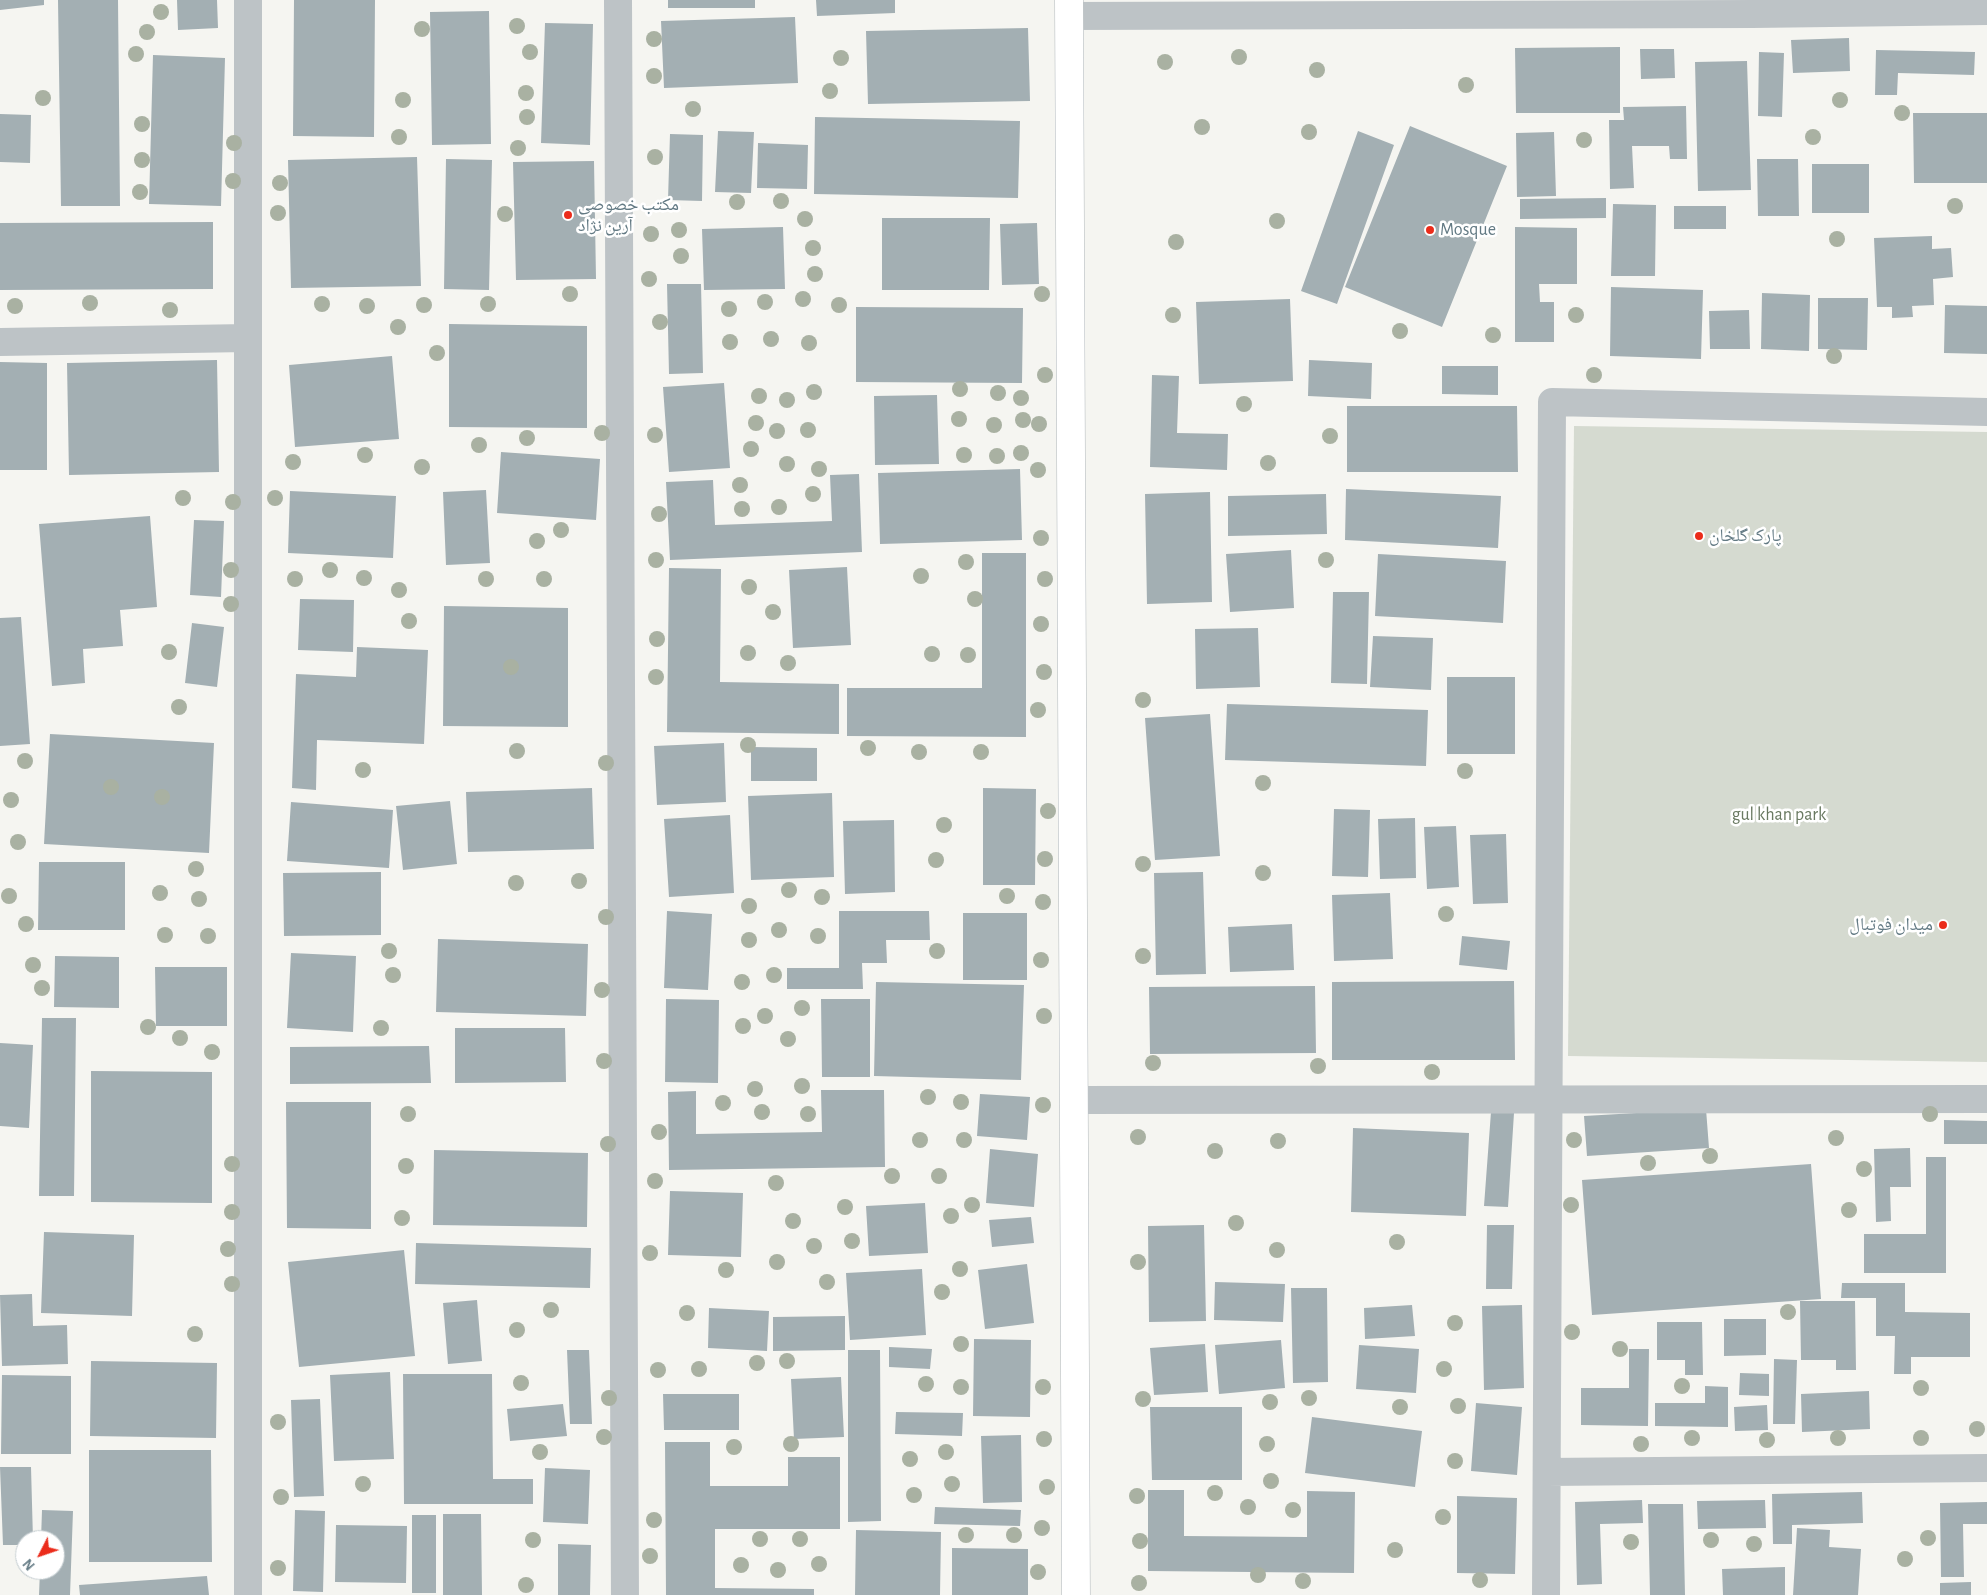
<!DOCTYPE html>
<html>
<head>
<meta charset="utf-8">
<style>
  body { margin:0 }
  #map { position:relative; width:1987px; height:1595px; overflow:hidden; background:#f5f5f1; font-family:"Alegreya Sans",sans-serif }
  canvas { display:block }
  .north { position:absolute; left:15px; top:1530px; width:50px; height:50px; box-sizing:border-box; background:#fff; border:1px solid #c1cace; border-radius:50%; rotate:229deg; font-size:14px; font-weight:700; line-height:20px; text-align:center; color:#637a84 }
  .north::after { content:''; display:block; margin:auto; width:18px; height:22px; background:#eb2c1b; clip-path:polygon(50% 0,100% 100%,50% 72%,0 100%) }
</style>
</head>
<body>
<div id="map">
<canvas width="1987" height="1595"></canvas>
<div class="north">N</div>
</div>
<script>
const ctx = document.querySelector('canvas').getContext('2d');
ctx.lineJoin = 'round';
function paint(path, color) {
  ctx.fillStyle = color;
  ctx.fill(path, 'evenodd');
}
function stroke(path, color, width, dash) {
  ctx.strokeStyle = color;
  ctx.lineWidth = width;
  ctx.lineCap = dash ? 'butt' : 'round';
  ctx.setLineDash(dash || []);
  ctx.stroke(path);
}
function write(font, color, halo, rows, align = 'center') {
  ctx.font = font + ' "Alegreya Sans","Noto Naskh Arabic",sans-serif';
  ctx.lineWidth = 5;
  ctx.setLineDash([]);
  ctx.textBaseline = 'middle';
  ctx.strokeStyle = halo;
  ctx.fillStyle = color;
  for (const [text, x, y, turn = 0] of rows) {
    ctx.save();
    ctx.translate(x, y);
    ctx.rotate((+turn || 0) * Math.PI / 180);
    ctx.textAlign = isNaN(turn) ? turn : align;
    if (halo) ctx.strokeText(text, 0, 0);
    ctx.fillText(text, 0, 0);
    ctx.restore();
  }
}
const green = new Path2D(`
  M1574,426l413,6v630l-419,-6z`);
const building = new Path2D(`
  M0,0h44v5l-44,5z
  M58,0h60l2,206h-59z
  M177,0h40l1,28 -40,2z
  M294,0h81l-1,137 -81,-1z
  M668,0h87v8h-87z
  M816,0h79v13l-78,3z
  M489,11l2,133 -59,1 -2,-133z
  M795,17l3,66 -134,5 -3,-67z
  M545,23l48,1 -3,121 -49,-2z
  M1028,28l2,73 -162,3 -2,-73z
  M1849,38l1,33 -57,2 -2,-33z
  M1620,47v66h-104l-1,-65z
  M1640,49h34l1,29 -34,1z
  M1876,50l99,2 -1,23 -76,-2 -1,22h-22z
  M1759,52l25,1 -2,64 -24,-1z
  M153,55l72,3 -4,148 -72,-2z
  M1747,61l4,129 -53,1 -3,-129z
  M1686,106l1,53h-17l-1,-13h-37l2,42 -24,1 -1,-69h15l-1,-13z
  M1913,113h74v70h-73z
  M0,114l31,1 -1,48 -30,-1z
  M815,117l205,4 -2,77 -204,-4z
  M1410,126l97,40 -65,161 -97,-40z
  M718,131l36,1 -3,61 -36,-1z
  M1358,131l36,14 -57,159 -36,-13z
  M1554,132l2,64 -39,1 -1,-64z
  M670,134l33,1 -1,66 -34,-1z
  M758,143l50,2 -1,44 -50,-1z
  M417,157l4,129 -130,2 -3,-128z
  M446,159l46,1 -3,130 -45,-1z
  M1757,159h41l1,57h-41z
  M594,161l2,118 -80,1 -3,-118z
  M1812,164h57v49h-57z
  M1606,198v20l-86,1v-20z
  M1613,204l43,1 -1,71h-44z
  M1674,206h52v23h-52z
  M882,218h108l-1,72h-107z
  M213,222v67l-213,1v-67z
  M1037,223l2,61 -37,1 -2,-61z
  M783,227l2,62 -81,1 -2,-61z
  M1515,227l62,1v56h-38l1,18h14v40h-39z
  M1932,236v13l19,-1 2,29 -20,2 1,26 -22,1 1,11 -21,1v-11h-15l-3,-69z
  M667,284h34l2,89 -34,1z
  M1611,287l92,3 -2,69 -91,-3z
  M1762,293l48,2 -1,56 -48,-2z
  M1818,298h50l-1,52 -49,-1z
  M1290,299l3,82 -94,3 -3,-82z
  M1945,305l42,1v48l-43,-1z
  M856,307l167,1 -1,75 -166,-1z
  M1749,310l1,39h-40l-1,-38z
  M449,324l138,2v102l-138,-1z
  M392,356l7,83 -104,8 -6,-82z
  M217,360l2,112 -150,3 -2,-112z
  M1309,360l63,3 -1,36 -63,-3z
  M0,362l47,1v107h-47z
  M1442,366h56v29l-56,-1z
  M1152,375l27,1 -2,57 51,1 -1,36 -77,-3z
  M724,383l6,85 -61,4 -6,-85z
  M937,395l2,69 -64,1 -1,-69z
  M1347,406h170l1,66h-171z
  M501,452l99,7 -4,61 -99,-7z
  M1020,469l2,71 -142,4 -2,-71z
  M859,474l3,78 -192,8 -4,-78 47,-2 2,45 117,-4 -2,-46z
  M1346,489l155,7 -3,52 -153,-8z
  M486,490l4,73 -44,2 -3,-73z
  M290,491l106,5 -3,62 -105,-5z
  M1210,492l2,110 -65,2 -2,-110z
  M1326,494l1,40 -99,2v-40z
  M150,516l7,91 -37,3 3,36 -40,3 2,34 -33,3 -13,-162z
  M194,520l30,1 -3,76 -31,-2z
  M1291,550l3,58 -64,4 -4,-58z
  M982,553h44v184l-179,-1v-48h135z
  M1378,554l128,7 -3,62 -128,-7z
  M847,567l4,78 -58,3 -4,-78z
  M669,568l52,1 -1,113 119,2v50l-172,-2z
  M1333,592h36l-2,92 -36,-1z
  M300,599l54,1 -1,52 -55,-2z
  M444,606l124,2v119l-125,-1z
  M21,617l9,127 -30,2v-128z
  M192,623l32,4 -7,60 -32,-4z
  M1258,628l2,59 -64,2 -1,-60z
  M1373,636l60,2 -2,52 -61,-3z
  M357,647l71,3 -4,94 -107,-4 -1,50 -24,-2 4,-114 60,3z
  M1447,677h68v77h-68z
  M1227,704l201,6 -2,56 -201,-6z
  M1210,714l10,142 -65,4 -10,-142z
  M50,734l164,9 -5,110 -165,-9z
  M724,743l2,59 -69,3 -3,-59z
  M751,747l66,1v33h-66z
  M592,788l2,61 -126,3 -2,-60z
  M983,788l53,1 -1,96h-52z
  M832,793l2,84 -83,3 -3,-84z
  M450,801l7,63 -54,6 -7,-64z
  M291,802l102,8 -4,58 -102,-7z
  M1334,809l36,1 -2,67 -36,-1z
  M730,815l4,78 -65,4 -5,-78z
  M1415,818l1,60 -36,1 -2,-60z
  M894,820l1,72 -50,2 -2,-73z
  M1456,826l3,61 -32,2 -3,-62z
  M1506,834l2,69 -35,1 -3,-69z
  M39,862h86v68h-87z
  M381,872v63l-97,1 -1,-63z
  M1203,872l3,102 -50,1 -2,-102z
  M1390,893l3,66 -59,2 -2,-66z
  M667,911l45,3 -4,76 -44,-2z
  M839,911h90l1,29h-44l1,23h-25l1,26h-76v-21h52z
  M963,913h64v67h-64z
  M1292,924l2,46 -64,2 -2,-45z
  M1462,936l48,5 -3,29 -48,-5z
  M438,939l150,5 -2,72 -150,-4z
  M291,953l65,3 -3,76 -66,-4z
  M55,956l64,1v51l-65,-1z
  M155,967h72v59h-71z
  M1514,981l1,79h-183v-78z
  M876,982l148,3 -3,95 -147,-4z
  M1315,986l1,67 -166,1 -1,-67z
  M666,999l53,1 -1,83 -53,-1z
  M821,999h49v78h-48z
  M42,1018h34l-2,178h-35z
  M455,1028h110l1,54 -111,1z
  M0,1043l33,2 -4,83 -29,-2z
  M429,1046l2,37 -141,1v-37z
  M91,1071l121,1v131l-121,-1z
  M821,1090h63l1,77 -216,3 -1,-78 28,-1v43l126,-2z
  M980,1094l50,3 -3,43 -50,-4z
  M286,1102h85v127l-84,-1z
  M1706,1109l3,39 -122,8 -3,-40z
  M1491,1112l23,1 -6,94 -24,-1z
  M1944,1120l43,1v23h-43z
  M1353,1128l116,5 -3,83 -115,-4z
  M1910,1148l1,39h-21l1,34 -15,1 -2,-73z
  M990,1149l48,5 -4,53 -48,-4z
  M434,1150l154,3 -1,74 -154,-2z
  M1926,1157h20v116h-82v-39h62z
  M1811,1164l10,135 -229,16 -10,-135z
  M670,1191l73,2 -2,64 -73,-2z
  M925,1203l3,50 -59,3 -3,-50z
  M1031,1217l3,26 -42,4 -3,-27z
  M1204,1225l2,96 -57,1 -1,-96z
  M1487,1225h27l-2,64h-26z
  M44,1232l90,3 -2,81 -91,-3z
  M416,1243l175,5 -1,40 -175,-4z
  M404,1250l11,106 -116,11 -11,-105z
  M1027,1264l7,59 -49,6 -7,-59z
  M922,1269l4,66 -76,5 -4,-67z
  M1215,1282l70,2 -2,38 -69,-2z
  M1842,1283h63v29l65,1v44h-59v17h-17l1,-38h-19v-38h-35z
  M1291,1288h36l1,94 -35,1z
  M32,1294l1,32 34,-1 1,39 -66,2 -2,-71z
  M477,1300l5,61 -34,3 -5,-61z
  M1800,1301h55l1,69h-20v-10h-35z
  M1412,1305l3,31 -50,3 -1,-31z
  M1522,1305l2,83 -40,2 -2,-84z
  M709,1308l60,3 -2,40 -59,-3z
  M845,1316v34l-72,1v-34z
  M1724,1319h42v36l-42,1z
  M1657,1322h45l1,53h-18v-15h-28z
  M974,1339l57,1 -1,77 -57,-1z
  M1281,1340l4,48 -66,6 -4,-49z
  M1205,1344l3,48 -54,3 -4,-47z
  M1359,1345l60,4 -3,44 -60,-4z
  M889,1347l43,2 -2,20 -41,-2z
  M1629,1349h20l-1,77 -67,-1v-37h48z
  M567,1350h22l3,74h-22z
  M848,1350h32l1,171 -33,1z
  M1774,1359l23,1 -2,64h-22z
  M91,1361l126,2 -1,75 -126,-2z
  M390,1372l4,87 -60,2 -4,-86z
  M1740,1373l29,1v22l-30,-1z
  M403,1374h89l1,105h40v25h-129z
  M2,1375l69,1v78h-70z
  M841,1377l3,60 -50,2 -3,-60z
  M1705,1386l23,1v40l-73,-1v-23h50z
  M1869,1391l1,38 -68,3 -1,-38z
  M663,1394h76v36h-75z
  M320,1399l4,97 -30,1 -3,-97z
  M1476,1403l46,4 -5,68 -46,-4z
  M563,1404l4,32 -57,5 -3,-32z
  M1767,1405l1,25 -33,1 -1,-24z
  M1150,1407h92v73h-90z
  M896,1412l67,1 -1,23 -67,-2z
  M1312,1417l110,14 -7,56 -110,-14z
  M1021,1435l1,67 -39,1 -2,-67z
  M665,1442h45v44h78v-29h52v72h-125v59l99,1v6h-148z
  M89,1450h122l1,112h-123z
  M0,1467h31l2,73h-8v5h-22z
  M545,1468l45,2 -2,54 -45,-2z
  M1148,1490h36v46l123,1v-46l48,1 -1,81 -206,-2z
  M1862,1492l1,31 -71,2v19h-19l-1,-50z
  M1457,1496l60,2 -2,76 -58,-1z
  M1642,1500l1,23 -43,1 2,60 -25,1 -2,-83z
  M1765,1500l1,28 -68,1 -1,-28z
  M1987,1502v22h-24l1,53h-23l-1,-74z
  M1648,1504h35l2,91h-35z
  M935,1507l86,3 -1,16 -86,-2z
  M42,1510l31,1 -3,84h-31l1,-25h15v-30h-14z
  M295,1510l30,1 -2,81 -30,-1z
  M443,1514h38l1,81h-39z
  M412,1515h24v78h-24z
  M336,1525l71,1 -1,57 -71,-1z
  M1797,1528l33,2 -1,17 32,2 -3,46h-65z
  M856,1530l85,2 -1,63h-85z
  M558,1544l33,1 -1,50h-32z
  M952,1548l76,1v46h-76z
  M1785,1567v28h-62l-1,-26z
  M207,1576l2,19h-129l-1,-10z
  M1971,1582v13h-31v-12z`);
const street = new Path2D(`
  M248,0v1595
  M618,0l7,1595
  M1069,16l683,-2 235,-3
  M0,342l248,-4
  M1074,1100l913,-1
  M1547,1472l440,-4
  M1546,1595l6,-1193 435,10`);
const secondary = new Path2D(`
  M1069,0l7,1595`);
const trees = [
  [161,12],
  [517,26],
  [422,29],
  [147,32],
  [654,39],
  [530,52],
  [136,54],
  [1239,57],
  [841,58],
  [1165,62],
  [1317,70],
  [654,76],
  [1466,85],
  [830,91],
  [526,93],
  [43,98],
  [403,100],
  [1840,100],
  [693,109],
  [1902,113],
  [527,117],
  [142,124],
  [1202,127],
  [1309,132],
  [399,137],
  [1813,137],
  [1584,140],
  [234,143],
  [518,148],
  [655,157],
  [142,160],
  [233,181],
  [280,183],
  [140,192],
  [781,201],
  [737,202],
  [1955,206],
  [278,213],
  [505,214],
  [805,219],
  [1277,221],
  [679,230],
  [651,234],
  [1837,239],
  [1176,242],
  [813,248],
  [681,256],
  [815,274],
  [649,279],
  [570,294],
  [1042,294],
  [803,299],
  [765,302],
  [90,303],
  [322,304],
  [488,304],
  [424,305],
  [839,305],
  [15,306],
  [367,306],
  [729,309],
  [170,310],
  [1173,315],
  [1576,315],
  [660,322],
  [398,327],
  [1400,331],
  [1493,335],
  [771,339],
  [730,342],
  [809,343],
  [437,353],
  [1834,356],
  [1045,375],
  [1594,375],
  [960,389],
  [814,392],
  [998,393],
  [759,396],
  [1021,398],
  [787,400],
  [1244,404],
  [959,419],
  [1023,420],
  [756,423],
  [1039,424],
  [994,425],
  [808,430],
  [777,431],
  [602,433],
  [655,435],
  [1330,436],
  [527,438],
  [479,445],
  [751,449],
  [1021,453],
  [365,455],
  [964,455],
  [997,456],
  [293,462],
  [1268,463],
  [787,464],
  [422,467],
  [819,469],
  [1038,470],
  [740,485],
  [813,494],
  [183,498],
  [275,498],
  [233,502],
  [779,507],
  [742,509],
  [659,514],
  [561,530],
  [1041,538],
  [537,541],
  [656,560],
  [1326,560],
  [966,562],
  [231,570],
  [330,570],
  [921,576],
  [364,578],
  [295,579],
  [486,579],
  [544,579],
  [1045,579],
  [749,587],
  [399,590],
  [975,599],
  [231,604],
  [773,612],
  [409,621],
  [1041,624],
  [657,639],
  [169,652],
  [748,653],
  [932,654],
  [968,655],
  [788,663],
  [511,667],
  [1044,672],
  [656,677],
  [1143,700],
  [179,707],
  [1038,710],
  [748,745],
  [868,748],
  [517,751],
  [919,752],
  [981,752],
  [25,761],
  [606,763],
  [363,770],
  [1465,771],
  [1263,783],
  [111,787],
  [162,797],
  [11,800],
  [1048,811],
  [944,825],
  [18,842],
  [1045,859],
  [936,860],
  [1143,864],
  [196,869],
  [1263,873],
  [579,881],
  [516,883],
  [789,890],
  [160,893],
  [9,896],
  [1007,896],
  [822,897],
  [199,899],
  [1043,902],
  [749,906],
  [1446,914],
  [606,917],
  [26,924],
  [779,930],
  [165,935],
  [208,936],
  [818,936],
  [749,940],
  [389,951],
  [937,951],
  [1143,956],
  [1041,960],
  [33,965],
  [393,975],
  [774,975],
  [742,982],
  [42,988],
  [602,990],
  [802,1008],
  [765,1016],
  [1044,1016],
  [743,1026],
  [148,1027],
  [381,1028],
  [180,1038],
  [788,1039],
  [212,1052],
  [604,1061],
  [1153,1063],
  [1318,1066],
  [1432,1072],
  [802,1086],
  [755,1089],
  [928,1097],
  [961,1102],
  [723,1103],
  [1043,1105],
  [762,1112],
  [408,1114],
  [808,1114],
  [1930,1114],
  [659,1132],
  [1138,1137],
  [1836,1138],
  [920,1140],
  [964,1140],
  [1574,1140],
  [1278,1141],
  [608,1144],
  [1215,1151],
  [1710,1156],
  [1648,1163],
  [232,1164],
  [406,1166],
  [1864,1169],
  [892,1176],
  [939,1176],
  [655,1181],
  [776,1183],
  [972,1205],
  [1571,1205],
  [845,1207],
  [1849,1210],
  [232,1212],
  [951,1216],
  [402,1218],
  [793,1221],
  [1236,1223],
  [852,1241],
  [1397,1242],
  [814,1246],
  [228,1249],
  [1277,1250],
  [650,1253],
  [777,1262],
  [1138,1262],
  [960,1269],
  [726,1270],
  [827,1282],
  [232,1284],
  [942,1292],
  [551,1310],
  [1788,1312],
  [687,1313],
  [1455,1323],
  [517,1330],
  [1572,1332],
  [195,1334],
  [961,1344],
  [1620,1349],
  [787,1361],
  [757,1363],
  [699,1369],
  [1444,1369],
  [658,1370],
  [521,1383],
  [926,1384],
  [1682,1386],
  [961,1387],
  [1043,1387],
  [1921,1388],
  [609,1398],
  [1309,1398],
  [1143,1399],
  [1270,1402],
  [1458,1406],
  [1400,1407],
  [278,1422],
  [1977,1429],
  [604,1437],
  [1692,1438],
  [1838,1438],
  [1921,1438],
  [1044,1439],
  [1767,1440],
  [791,1444],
  [1267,1444],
  [1641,1444],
  [734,1447],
  [540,1452],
  [946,1452],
  [910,1459],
  [1455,1461],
  [1271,1481],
  [363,1484],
  [952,1484],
  [1047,1487],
  [1215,1493],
  [914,1495],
  [1137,1496],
  [281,1497],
  [1248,1507],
  [1293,1510],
  [1443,1517],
  [654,1520],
  [1042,1528],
  [966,1535],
  [1014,1535],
  [1928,1538],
  [760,1539],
  [800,1539],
  [533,1540],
  [1711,1540],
  [1140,1541],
  [1631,1542],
  [1754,1544],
  [1395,1550],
  [650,1556],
  [1905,1559],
  [819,1564],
  [741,1565],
  [278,1568],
  [778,1570],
  [1038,1572],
  [1258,1575],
  [1480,1580],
  [1303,1581],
  [1139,1583],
  [526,1585]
];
const markers = [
  [568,215,5,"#eb2c1b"],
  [1430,230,5,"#eb2c1b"],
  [1699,536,5,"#eb2c1b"],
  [1943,925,5,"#eb2c1b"]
];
const poiNames = [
  ["مکتب خصوصی",578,205],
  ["آرین نژاد",578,226],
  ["Mosque",1440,230],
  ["پارک گلخان",1709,536],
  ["میدان فوتبال",1933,925,"right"]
];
const parkNames = [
  ["gul khan park",1779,815]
];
paint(green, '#d5dad0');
paint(building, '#a3afb3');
stroke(secondary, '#b0b7bb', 29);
stroke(street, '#bdc3c6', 28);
stroke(secondary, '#fff', 28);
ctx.fillStyle = '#a9b1a2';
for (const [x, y] of trees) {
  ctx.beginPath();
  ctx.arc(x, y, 8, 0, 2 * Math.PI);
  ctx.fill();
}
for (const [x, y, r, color] of markers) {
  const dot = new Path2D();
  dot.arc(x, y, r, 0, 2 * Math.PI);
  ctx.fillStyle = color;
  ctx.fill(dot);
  stroke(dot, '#fff', 2);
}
write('18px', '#637a84', '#fff', poiNames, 'left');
write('18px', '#6a7a62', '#fff', parkNames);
</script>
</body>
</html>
